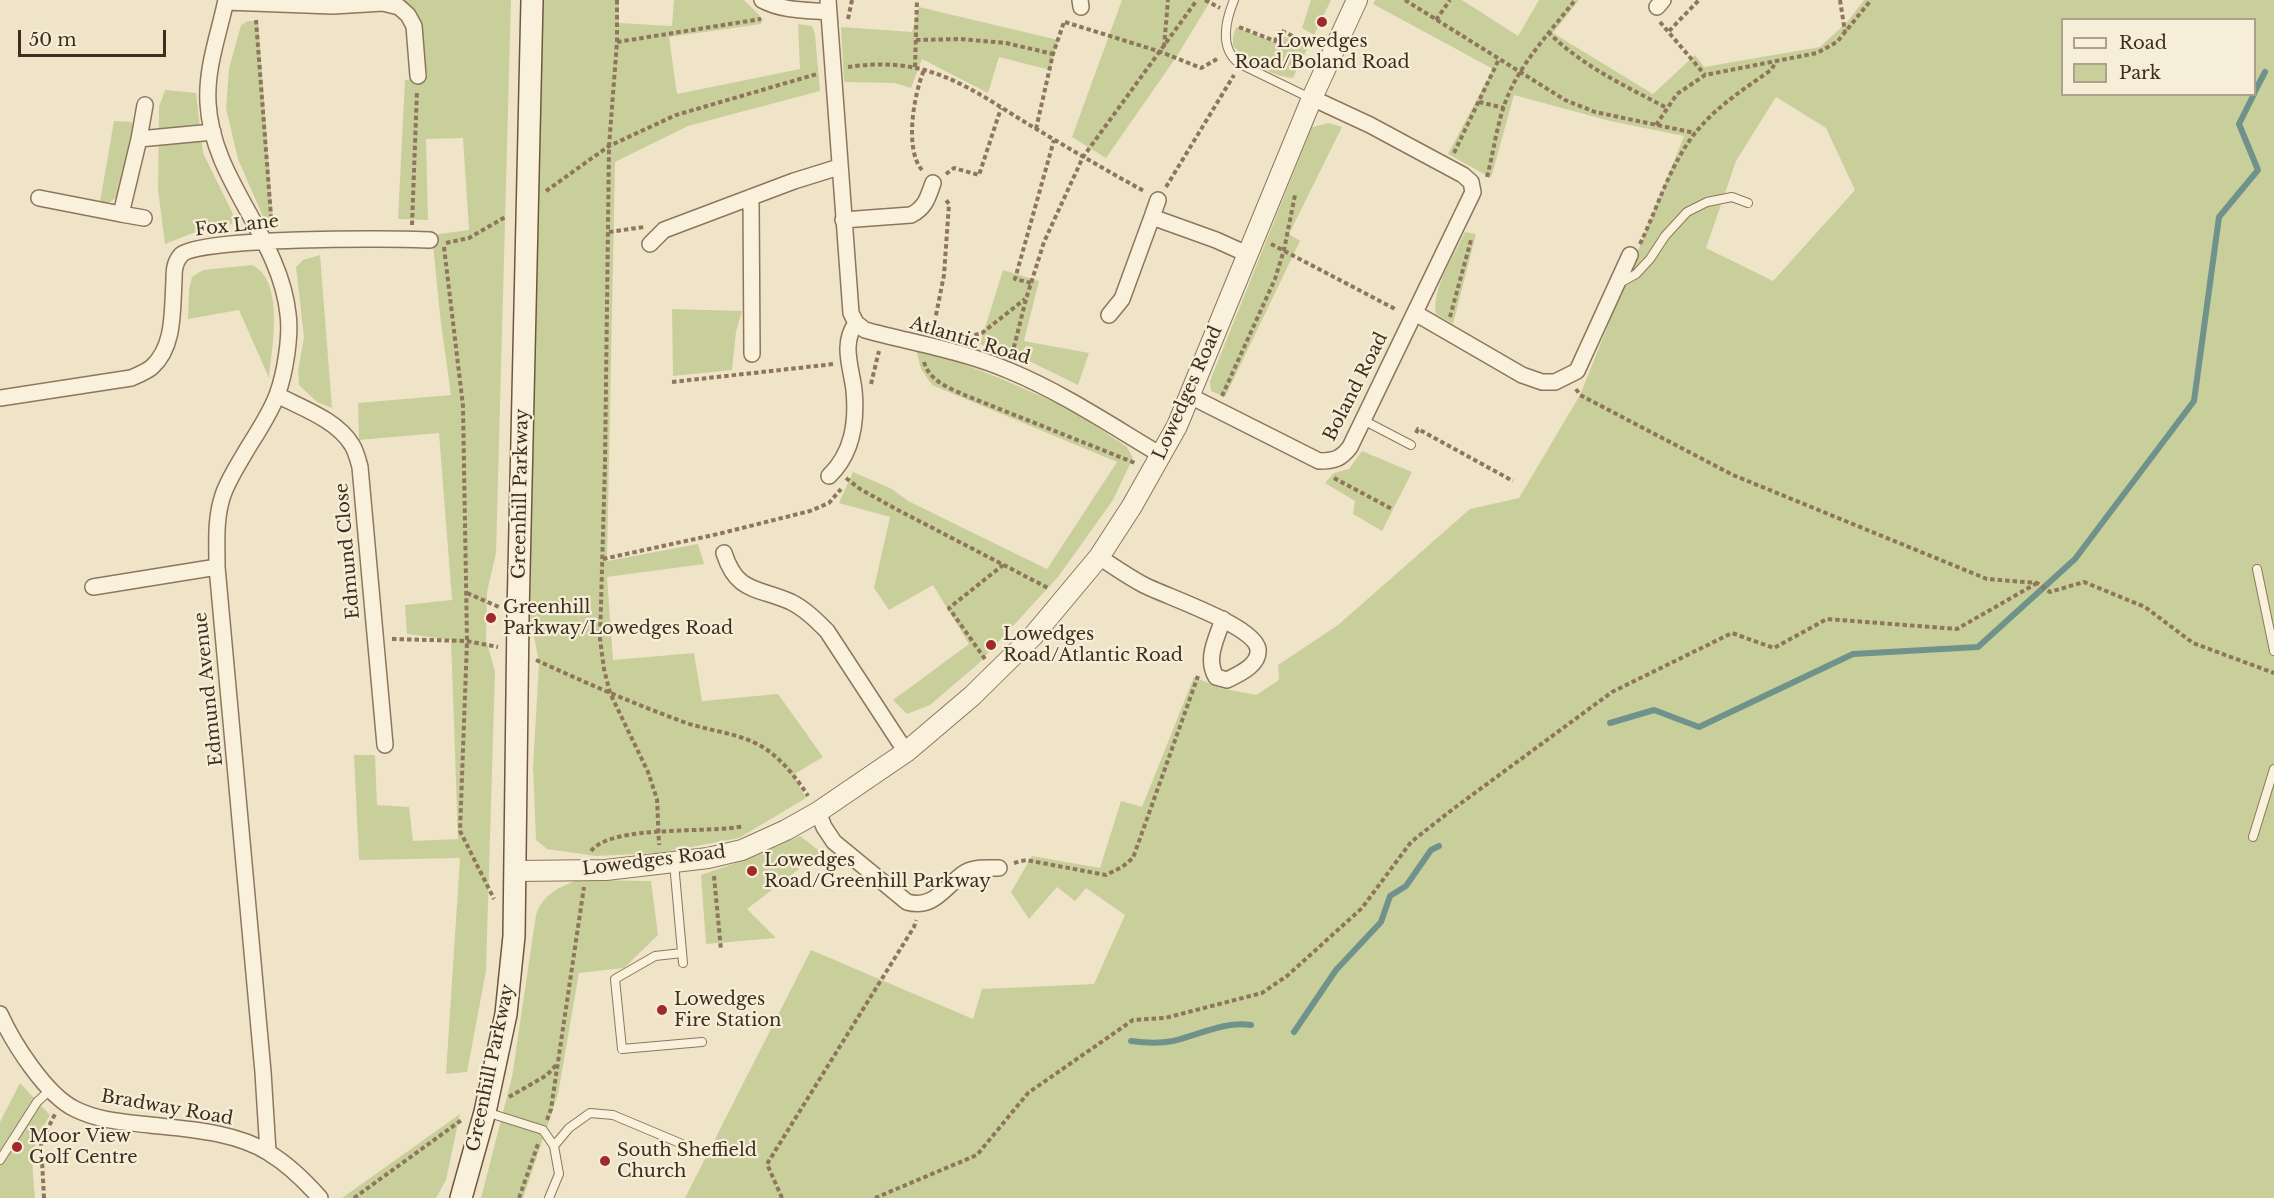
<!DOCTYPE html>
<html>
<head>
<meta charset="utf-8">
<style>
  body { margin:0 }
  #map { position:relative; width:2274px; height:1198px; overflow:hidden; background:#f0e4c8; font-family:"Libre Baskerville",serif }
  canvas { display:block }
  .legend { position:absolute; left:2061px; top:18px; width:195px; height:78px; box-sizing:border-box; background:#f7eed8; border:2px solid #ada18e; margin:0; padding:8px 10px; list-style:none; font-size:18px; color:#3d2e20 }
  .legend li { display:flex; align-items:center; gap:12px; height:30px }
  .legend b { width:30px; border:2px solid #ada18e }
  .scale { position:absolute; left:18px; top:30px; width:148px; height:27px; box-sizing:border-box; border:3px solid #3d2e20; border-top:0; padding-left:8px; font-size:18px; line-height:21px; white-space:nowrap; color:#3d2e20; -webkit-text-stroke:4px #f7eed8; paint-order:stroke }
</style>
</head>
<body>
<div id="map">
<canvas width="2274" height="1198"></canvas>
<ul class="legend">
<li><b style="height:8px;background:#faf1dc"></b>Road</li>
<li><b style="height:16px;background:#c9cf9b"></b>Park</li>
</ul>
<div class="scale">50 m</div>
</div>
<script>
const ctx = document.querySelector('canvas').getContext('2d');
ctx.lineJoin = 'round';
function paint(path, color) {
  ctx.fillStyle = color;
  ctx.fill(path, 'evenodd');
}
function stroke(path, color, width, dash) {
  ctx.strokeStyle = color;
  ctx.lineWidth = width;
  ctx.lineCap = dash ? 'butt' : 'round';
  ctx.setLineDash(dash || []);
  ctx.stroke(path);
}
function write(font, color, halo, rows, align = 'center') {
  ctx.font = font + ' "Libre Baskerville",serif';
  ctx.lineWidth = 4.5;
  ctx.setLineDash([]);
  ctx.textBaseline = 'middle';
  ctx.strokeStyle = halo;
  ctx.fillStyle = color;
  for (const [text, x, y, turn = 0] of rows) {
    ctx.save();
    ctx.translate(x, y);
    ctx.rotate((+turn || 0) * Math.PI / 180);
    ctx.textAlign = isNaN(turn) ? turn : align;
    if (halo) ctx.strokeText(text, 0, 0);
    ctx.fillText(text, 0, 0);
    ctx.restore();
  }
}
const green = new Path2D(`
  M401,0h110l-15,553 -9,39 -1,48 9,31 -9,300 -19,101 -21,2 14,-216 -101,2 -5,-105h21l2,50 32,2 4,34 45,-2 -7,-199 -44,-6 -2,-29 47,-5 -13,-167 -80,7 -1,-37 93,-8 -10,-71 -9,-89 37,-5 -6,-92 -37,1 2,81 -30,-1 7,-139 20,-2c0,-32 1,-56 -24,-78z
  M542,0h77v23l53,3 2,-26h70l19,19 -2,5 -92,13 8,57 123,-25 -2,-45 14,2 3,8 5,57 -132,35 -73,36 -8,399 91,-17 6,20 -97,13 6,83 81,-7 8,48 76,-7 45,63 -30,18 13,23 -67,40 -80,15 -63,3 -49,-7 -11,-9 -3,-74 6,-103 -9,-48 6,-440z
  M1122,0h89l-34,56 -71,102 -34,-21z
  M1311,0h20l-17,35 -12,-7z
  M1375,0h87l56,36 21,-36h40l-26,33 100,61 42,-39 9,12 116,-20 28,-26 16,-21h410v1198h-1589l126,-248 162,69 9,-30 112,-5 31,-69 -39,-27 -11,13 -18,-14 -28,32 -18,-27 21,-36 68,12 21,-67 21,6 52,-130 26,11 36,7 23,-15 -1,-15 60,-40 132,-116 49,-11 61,-103 104,-259 -74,-15 -96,-26 -23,83 -43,-24 45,-85 -120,-65zM2062,20h192v74h-192zM1776,97l50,31 29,62 -82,91 -67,-33 30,-87z
  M919,7l139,33 -8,30 -51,-13 -11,36 -66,-34 -11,29 -16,-5 -51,-1 -3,-55 71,5z
  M248,21h10l15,200 -9,-2 -26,-60 -12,-51 3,-39 12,-44z
  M1236,27l41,16 4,-8 27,12 -15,31c-22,-2 -44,-16 -60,-32v-9z
  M165,90l31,3 7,60 30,61 -1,10 -39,9 -28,11 -7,-54 1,-83z
  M114,121l17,1 5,7 -16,66 -10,7h-10z
  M1329,123l13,4 -53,107 11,7 -75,156 -14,-6 -1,-10 102,-254z
  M1465,232l11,2 -23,90 -17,-10c-5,-24 19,-60 29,-82z
  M320,255l12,153 -15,-6 -18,-17 -1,-14 6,-34 -8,-70 7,-7z
  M252,265c33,15 20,83 17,113l-30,-68 -51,9 1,-29 3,-13 11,-7z
  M1003,270l36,11 -15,60 65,12 -11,32 -55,-27 -43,-14z
  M672,309l70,2 -6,21 -4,38 -59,6z
  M916,350l16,2 70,27 68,30 57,38 6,11 -20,42 -55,77 -80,87 -48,41 -23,9 -14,-14 76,-56 -36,-59 -44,25 -15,-22 16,-71 -51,-14 14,-31 39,17 16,12 139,68 70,-107 -185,-77 -11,-16z
  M1362,451l50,21 -30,59 -29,-17 2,-13 -30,-18 9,-10 15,-4z
  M800,836l21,16 -74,57 29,29 -70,6 -5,-69 52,-18z
  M577,880l74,1 7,54 -34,33 -45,5 -21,121 -35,104h-42l31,-121 24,-162c7,-21 22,-27 41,-35z
  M20,1083l30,32c-22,36 -18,42 -15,83h-35v-76z
  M460,1114l-14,66 -10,18h-94z`);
const stream = new Path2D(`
  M2254,93l11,-21
  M1610,723l44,-13 45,17 154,-73 125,-7 97,-88 119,-158 25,-184 39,-47 -19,-46 15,-30
  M1294,1032l42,-62 45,-48 9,-26 16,-10 25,-36 8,-4
  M1131,1041c14,2 27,3 42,0 26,-6 51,-20 78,-16`);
const path = new Path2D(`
  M617,0v42l-8,104 -4,318 -5,175 4,30 6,24 38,79 9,27 2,46
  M1205,0l15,8
  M1405,0l160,100 30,12 100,21
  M1840,0l5,32
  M848,19l4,-19
  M256,20l15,196
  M1436,20l14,-20
  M1065,22l96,30 40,16 18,-10
  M1660,22l45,53
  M1239,27l36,14 5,-11 35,17
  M1669,31l30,-31
  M1548,32c34,34 77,54 119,76
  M916,40l44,-1 46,4 47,11
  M617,42l144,-23
  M1164,47l4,-47
  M848,67c20,-3 47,-4 68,1 43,9 80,37 117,59 37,22 74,44 111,64
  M915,67l2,-67
  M1479,102l25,6
  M1656,125l21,-31 28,-19 112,-22 20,-11 34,-42
  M1036,129l17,-75 11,-32
  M1454,153l45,-94
  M922,170c-18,-21 -8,-76 2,-100
  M946,174l8,-6 25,7 22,-67
  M1487,177c6,-23 9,-46 16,-68 13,-42 46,-75 72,-109
  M1166,187l68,-112
  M546,191l63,-45 67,-31 141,-41
  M412,225l5,-134
  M609,232l35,-5
  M446,243l23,-5 38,-22
  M1271,244l126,66
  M1640,244c18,-37 30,-80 56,-112 21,-26 48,-43 75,-62l5,-8
  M444,247l19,159 4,235 -7,190 34,68
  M1031,283l-16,-4 39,-139
  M1450,317l21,-77
  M933,330l11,-55 5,-71 -3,-4
  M967,337l15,-4 43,-34
  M1012,355l14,-56 18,-57 39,-85 114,-157
  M924,362c5,19 27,27 43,34l168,67
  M672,382l162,-18
  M871,384l8,-33
  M1576,389l4,6 153,80 254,104 50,4 13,9 34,-10 61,25 48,36 81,30
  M1222,396l53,-117 9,-29 11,-55
  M1416,433l2,-4 95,52
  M846,478l14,11 36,20 154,80
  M1334,478l58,31
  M603,559l115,-25 92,-23 19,-8 12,-14
  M467,593l32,14
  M392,639l75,2 31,6
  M985,659l-36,-51 54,-43
  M536,660c48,22 96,43 145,61 26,10 55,11 80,25 19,11 35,31 47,50
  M591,851c21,-27 118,-17 153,-25
  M1014,863l12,-3 80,15 16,-8 11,-9 65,-182
  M714,876l7,74
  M509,1097l38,-22 10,-11
  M547,1120l4,-11 33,-222
  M44,1198l-3,-56 14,-28
  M354,1198l109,-79
  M519,1198l19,-54
  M782,1198l-15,-34 147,-237 2,-7
  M875,1198l102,-43 51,-62 105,-73 32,-2 97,-25 25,-17 75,-68 49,-66 42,-33 159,-117 120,-59 42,15 53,-29 130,10 80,-46`);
const service = new Path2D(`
  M1234,0c-9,22 -15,49 6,64l70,34
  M1620,283l16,-9 14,-15 15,-23 22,-24 20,-10 25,-5 16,6
  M1363,420l48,25
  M2257,569l17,82
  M2253,837l21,-68
  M674,863l9,100
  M682,953l-27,3 -40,23 7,70 80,-7
  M486,1112l57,18 11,16 5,28 -10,24
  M554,1146l15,-18 21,-15 23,2 81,34
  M0,1160l37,-58 13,-12`);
const minor = new Path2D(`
  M226,0c-7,34 -20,67 -18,103 4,78 72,134 80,211 3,22 -3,60 -11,81 -7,19 -20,38 -31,56 -8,14 -18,29 -23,44 -8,23 -6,48 -6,72l46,505 5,80
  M762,0c20,11 45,10 67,12
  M828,0l23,313 5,10 9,7c48,13 99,21 145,41 53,22 102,55 151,84
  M1080,0l1,7
  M226,2l107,4 50,-3 16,4 9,8 6,11 4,50
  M1657,7l6,-7
  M139,139l6,-34
  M751,197l1,157
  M39,198l82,16 18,-75 74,-7
  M121,214l23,4
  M1152,217l6,-17
  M843,220l68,-5c14,-7 17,-17 22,-32
  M650,244l14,-14 130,-49 45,-14
  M1415,313l107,62 20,7h13l22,-11 53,-116
  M1109,315l13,-16 30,-82 64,23 31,14
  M277,395c25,13 60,25 75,50 4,6 6,15 8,22l25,278
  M1190,396l129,65c15,0 22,-2 31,-14l123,-255 -2,-10 -8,-7 -93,-50 -58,-27
  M0,398l131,-20c7,-3 15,-6 21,-11 23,-21 20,-57 22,-86 0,-10 0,-18 7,-26 16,-18 215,-17 249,-15
  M829,476c24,-23 28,-54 25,-86 -3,-24 -13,-46 2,-67
  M724,553c13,41 34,34 67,49 14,7 25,18 36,29l79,121
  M1099,557c14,9 28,19 43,27 22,12 112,41 116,65 2,16 -19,25 -31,31l-11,-3c-11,-19 1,-39 7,-58
  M93,587l124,-20
  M818,812l6,15 10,15 73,60c28,8 38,-17 59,-30 9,-5 23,-4 33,-4
  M0,1014c13,29 46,81 75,95 24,12 50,13 75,16 38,4 86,7 119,28 20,12 36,28 51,45`);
const tertiary = new Path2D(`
  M516,871l90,-1 102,-12 34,-8 44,-20 32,-18 88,-60 66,-56 61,-60 66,-79 33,-51 45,-80 135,-328 45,-98`);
const secondary = new Path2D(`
  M461,1198l24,-86 21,-98 8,-78 4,-321 14,-615`);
const markers = [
  [1322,22,6,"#9e2a2b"],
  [491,618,6,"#9e2a2b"],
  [991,645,6,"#9e2a2b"],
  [752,871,6,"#9e2a2b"],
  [662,1010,6,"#9e2a2b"],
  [17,1147,6,"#9e2a2b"],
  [605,1161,6,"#9e2a2b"]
];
const poiNames = [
  ["Lowedges",1322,42,"center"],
  ["Road/Boland Road",1322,63,"center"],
  ["Greenhill",503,608],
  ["Parkway/Lowedges Road",503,629],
  ["Lowedges",1003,635],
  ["Road/Atlantic Road",1003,656],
  ["Lowedges",764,861],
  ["Road/Greenhill Parkway",764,882],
  ["Lowedges",674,1000],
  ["Fire Station",674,1021],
  ["Moor View",29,1137],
  ["Golf Centre",29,1158],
  ["South Sheffield",617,1151],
  ["Church",617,1172]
];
const streetNames = [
  ["Fox Lane",237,226,-6],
  ["Atlantic Road",970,341,17],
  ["Boland Road",1356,387,-63],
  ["Lowedges Road",1188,393,-66],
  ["Greenhill Parkway",521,494,-89],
  ["Edmund Close",348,551,-95],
  ["Edmund Avenue",209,689,-96],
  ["Lowedges Road",654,861,-7],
  ["Greenhill Parkway",491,1068,-78],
  ["Bradway Road",167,1108,10]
];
paint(green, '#c9cf9b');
stroke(stream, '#6f938a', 6);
stroke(service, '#8d765c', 10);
stroke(minor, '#8d765c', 18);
stroke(tertiary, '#8d765c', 22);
stroke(secondary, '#6f573f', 24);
stroke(path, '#8d765c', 4, [4.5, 3]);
stroke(service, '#faf1dc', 8);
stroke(minor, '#faf1dc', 15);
stroke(tertiary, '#faf1dc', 20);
stroke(secondary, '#faf1dc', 21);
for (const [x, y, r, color] of markers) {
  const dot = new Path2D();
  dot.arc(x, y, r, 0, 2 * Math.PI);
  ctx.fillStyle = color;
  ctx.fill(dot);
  stroke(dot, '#f7eed8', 2);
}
write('18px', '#3d2e20', '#f7eed8', poiNames, 'left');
write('18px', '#3d2e20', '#f7eed8', streetNames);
</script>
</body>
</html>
